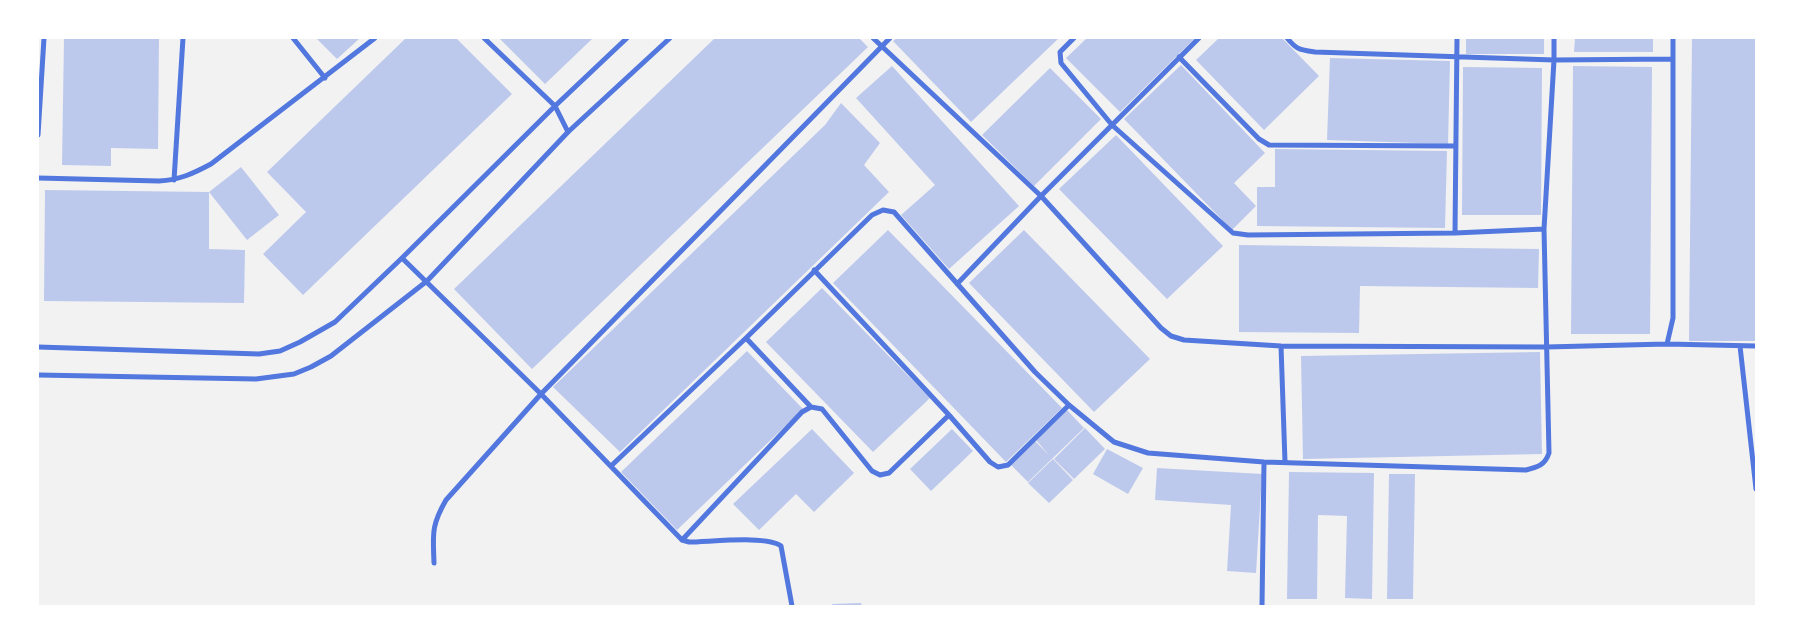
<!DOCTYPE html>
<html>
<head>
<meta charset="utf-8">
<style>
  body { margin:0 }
  #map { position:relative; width:1794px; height:644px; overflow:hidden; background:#f2f2f2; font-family:"Space Grotesk",sans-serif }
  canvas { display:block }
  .frame { position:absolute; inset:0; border:39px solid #fff; pointer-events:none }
</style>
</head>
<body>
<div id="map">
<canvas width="1794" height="644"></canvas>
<div class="frame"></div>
</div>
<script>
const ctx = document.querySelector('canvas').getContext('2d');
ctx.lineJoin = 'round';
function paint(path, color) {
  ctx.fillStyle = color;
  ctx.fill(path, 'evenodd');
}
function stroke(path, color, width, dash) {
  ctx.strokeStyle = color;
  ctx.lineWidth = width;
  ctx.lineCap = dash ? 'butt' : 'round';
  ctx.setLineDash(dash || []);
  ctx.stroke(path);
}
const building = new Path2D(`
  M64,38h95l-1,111 -47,-1v18l-49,-1z
  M316,38h44l-23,21z
  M406,38h50l56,56 -209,201 -40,-41 43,-42 -39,-40z
  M499,38h94l-48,46z
  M715,38h144l9,9 -336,322 -78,-80z
  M897,38h162l-88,84 -78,-81z
  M1087,38h108l-75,74 -54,-54z
  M1219,38h63l37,38 -55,54 -68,-70z
  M1466,38h78v16h-78z
  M1575,38h78v14h-79z
  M1692,38h64v303h-67z
  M1330,58l120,3 -2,83 -121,-4z
  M1181,65l84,88 -31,30 22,23 -24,24 -108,-111z
  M892,66l127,140 -70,63 -48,-54 34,-30 -79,-87z
  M1573,66l79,1 -2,267h-79z
  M1463,67l79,1 -1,147h-79z
  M1050,68l51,51 -67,67 -52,-51z
  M841,103l39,40 -16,22 25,27 -269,260 -67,-65 272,-262z
  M1116,135l107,111 -56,53 -108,-110z
  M1275,149l172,2 -2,77 -188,-2v-39h18z
  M241,167l38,48 -32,25 -38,-48v57l36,1 -1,53 -200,-2 1,-111 164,2z
  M888,230l174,178 -56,54 -173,-179z
  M1024,230l126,129 -56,53 -125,-129z
  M1239,245l300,4 -1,39 -178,-2 -1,47 -120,-1z
  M822,288l108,110 -57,54 -107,-110z
  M747,351l56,58 -126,121 -56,-58z
  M1540,352l2,102 -239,5 -2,-103z
  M1067,410l17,18 -56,54 -18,-18 24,-24 15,15 -13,-15z
  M1085,428l20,21 -31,30 -20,-20z
  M812,429l42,44 -40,39 -18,-18 -37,36 -26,-26z
  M952,429l21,22 -42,40 -21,-22z
  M1107,449l36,19 -15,26 -35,-20z
  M1053,459l20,21 -24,23 -21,-20z
  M1157,468l105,6 -6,99 -29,-2 4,-66 -76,-5z
  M1289,472l85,1 -2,126 -27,-1 2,-82 -29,-1 -1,84h-30z
  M1389,474h26l-2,125h-26z
  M861,603l1,3h-29l-1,-2z`);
const minor = new Path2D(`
  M293,38l32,40
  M484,38l71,68 13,26
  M873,38l168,158 120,132 10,8 13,4 97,6 265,1 121,-3 89,2
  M1074,38l-14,14 1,11 51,62 121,108 15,2 207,-2 89,-4
  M1287,38c10,12 13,12 28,14l239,8 119,-1
  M1179,57l80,82 10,6 187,1
  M38,135l6,-97
  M38,178l121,3c21,-1 35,-8 52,-17l164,-126
  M174,180l9,-142
  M1455,233l2,-195
  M402,258l139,136 141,146 120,-128 9,-5 11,2 50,62 8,4 9,-2 60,-58
  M814,270l135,145 41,47 8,5 10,-2 61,-60
  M957,284l84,-88 158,-158
  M746,338l65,69
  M1667,344l6,-26v-280
  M1281,346l4,116
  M1740,346l16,143
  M38,347l221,7 21,-3 20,-9 35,-20 67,-64 153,-152 72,-68
  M38,375l218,4 38,-5 17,-7 20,-11 96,-75 141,-149 102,-94
  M611,466l135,-128 126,-123 11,-5 11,2 141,160 34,33 45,37 34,11 116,9 262,8c12,-3 19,-5 23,-17l-5,-224 10,-169v-22
  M682,540l7,2c20,0 79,-7 92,4l11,60
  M434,563c-1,-29 -3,-37 12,-63l95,-106 349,-356
  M1262,606l2,-144`);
paint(building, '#bdc9ec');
stroke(minor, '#5277de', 5);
</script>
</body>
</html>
